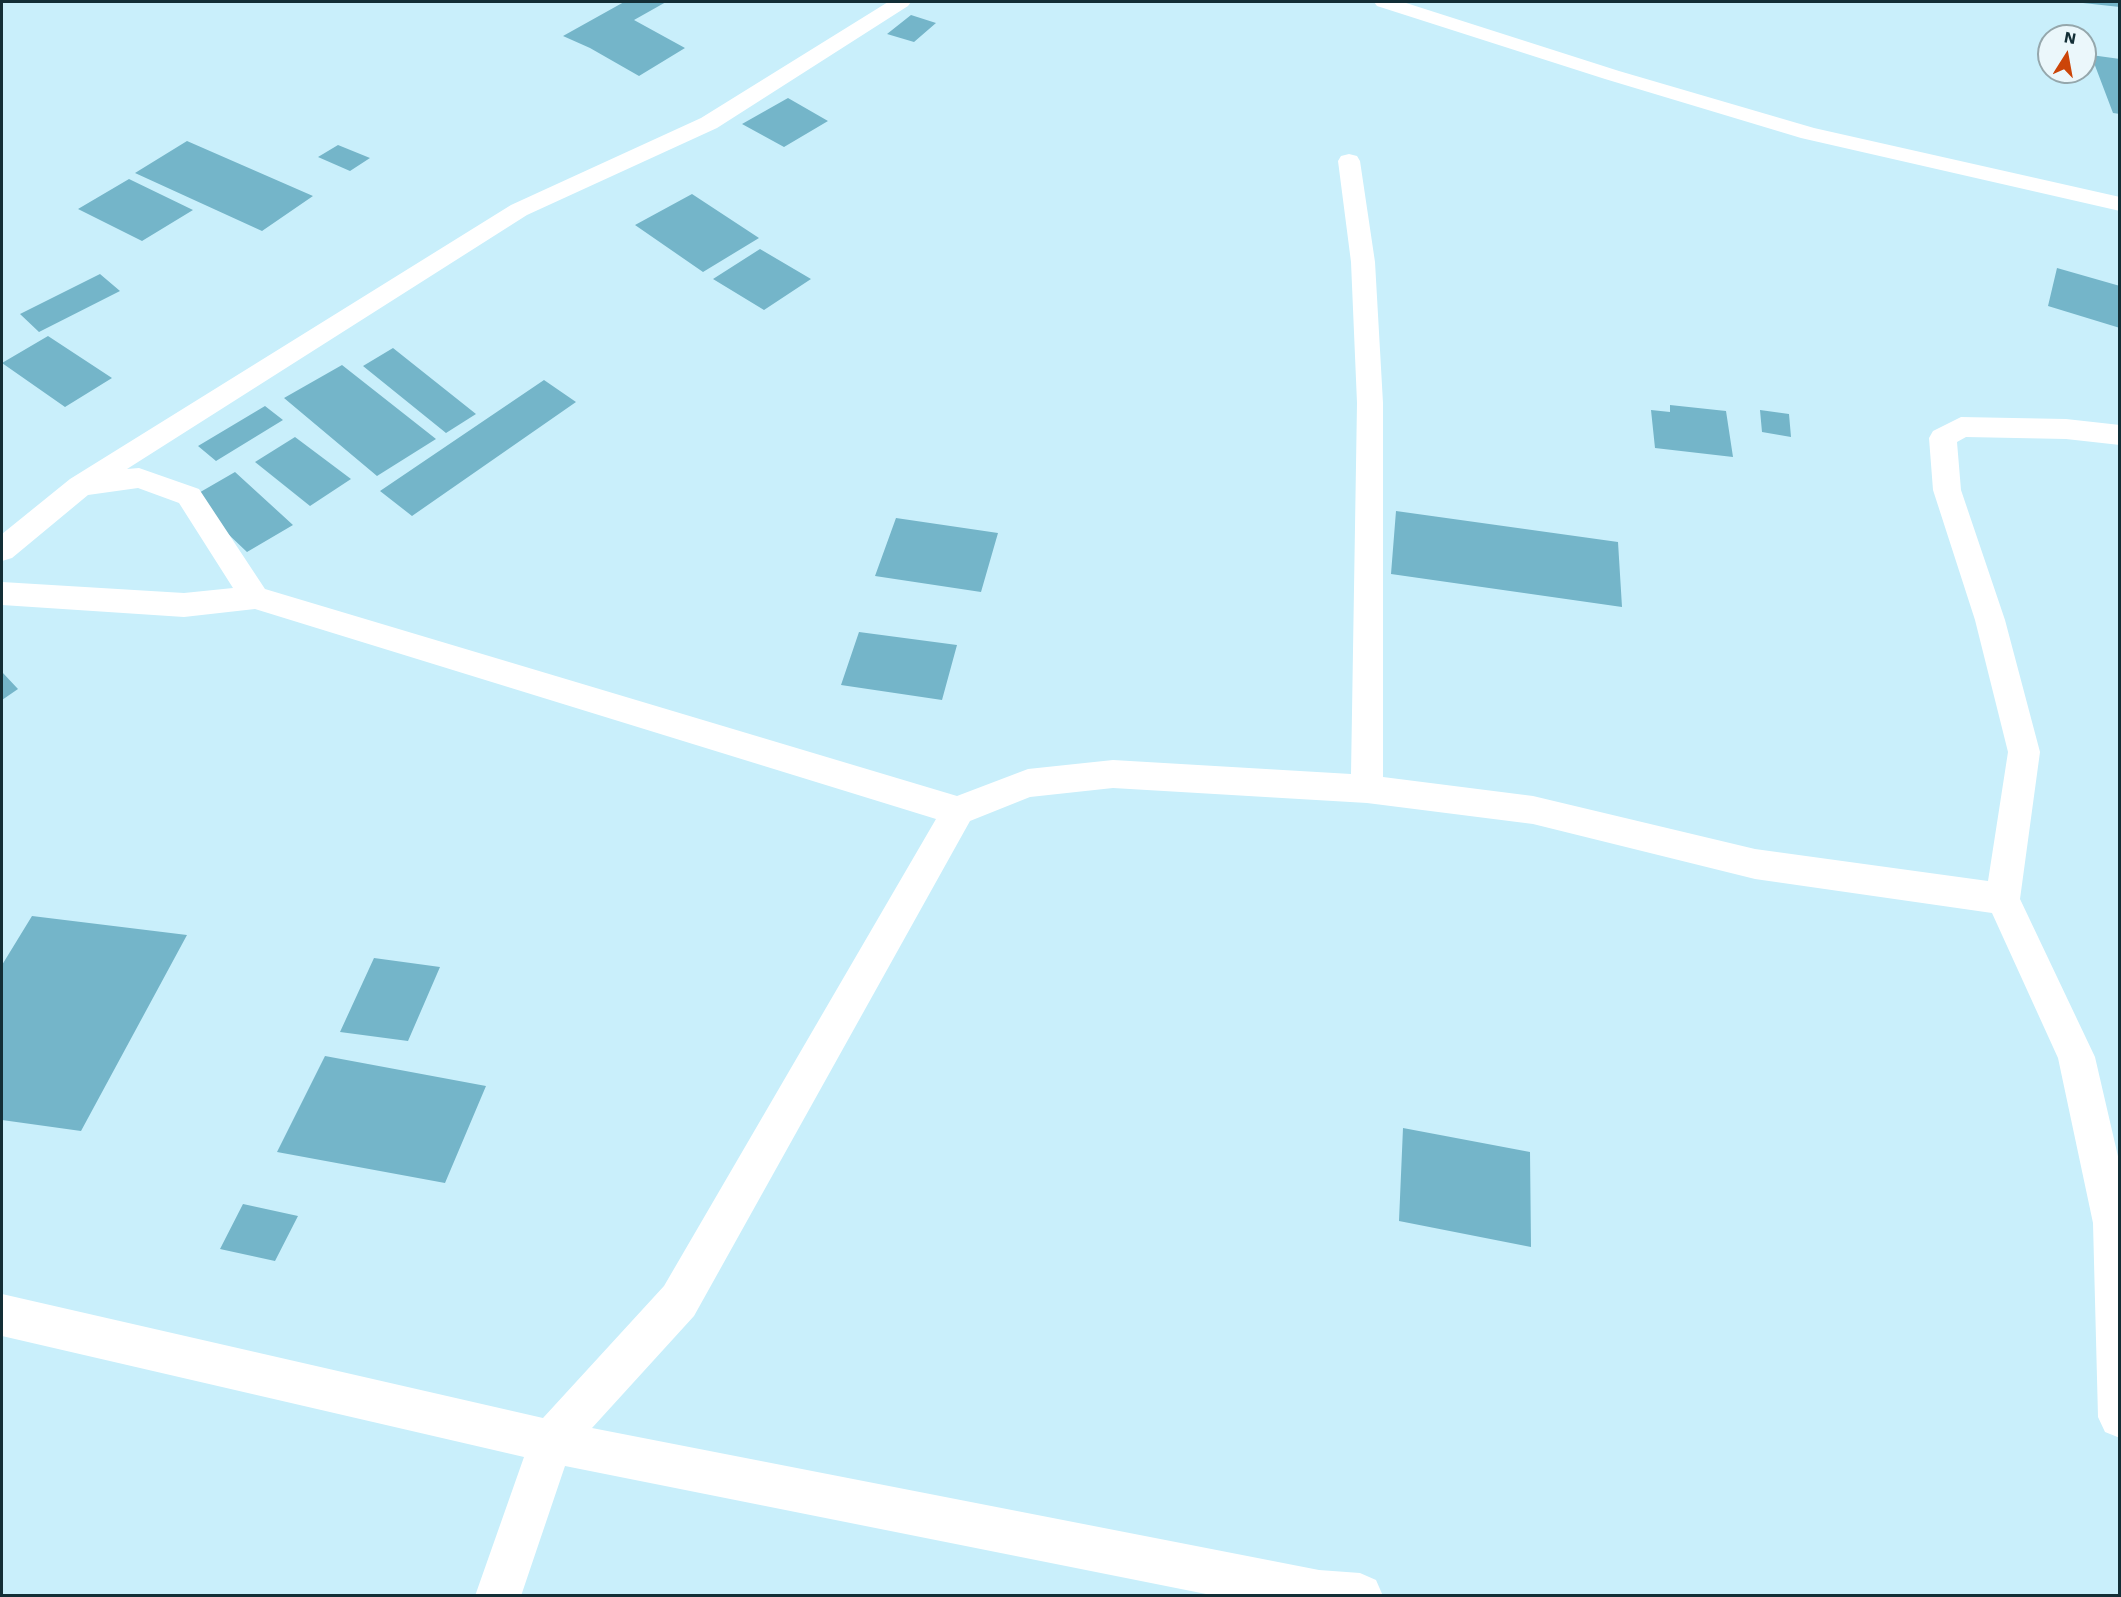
<!DOCTYPE html>
<html>
<head>
<meta charset="utf-8">
<style>
  body { margin:0 }
  #map { position:relative; width:2121px; height:1597px; overflow:hidden; background:#c9effb; font-family:"Work Sans",sans-serif }
  canvas { display:block }
  .frame { position:absolute; inset:0; border:3px solid #132e36; pointer-events:none }
  .north { position:absolute; left:2037px; top:24px; width:60px; height:60px; box-sizing:border-box; background:#ebf7fb; border:2px solid #95a7ac; border-radius:50%; rotate:11deg; font-size:16px; font-weight:700; line-height:24px; text-align:center; color:#132e36 }
  .north::after { content:''; display:block; margin:auto; width:21px; height:27px; background:#cc4509; clip-path:polygon(50% 0,100% 100%,50% 72%,0 100%) }
</style>
</head>
<body>
<div id="map">
<canvas width="2121" height="1597"></canvas>
<div class="frame"></div>
<div class="north">N</div>
</div>
<script>
const ctx = document.querySelector('canvas').getContext('2d');
ctx.lineJoin = 'round';
function paint(path, color) {
  ctx.fillStyle = color;
  ctx.fill(path, 'evenodd');
}
const building = new Path2D(`
  M624,2h42l-32,18 51,28 -46,28 -49,-28 -27,-12z
  M2083,2h37v5l-37,-4z
  M911,15l25,8 -22,19 -27,-8z
  M2091,55l29,4v55l-7,-1z
  M788,98l40,23 -44,26 -42,-23z
  M187,141l126,55 -51,35 -127,-58z
  M338,145l32,13 -20,13 -32,-14z
  M129,179l64,31 -51,31 -64,-32z
  M692,194l67,44 -56,34 -68,-47z
  M760,249l51,30 -47,31 -51,-31z
  M2057,268l63,18v42l-72,-22z
  M100,274l20,17 -81,41 -19,-18z
  M48,336l64,42 -47,29 -63,-44z
  M393,348l83,66 -30,19 -83,-67z
  M342,365l94,74 -59,37 -93,-78z
  M544,380l32,22 -164,114 -32,-25z
  M1670,405l56,6 7,46 -78,-9 -4,-38 19,2z
  M265,406l18,14 -67,41 -18,-15z
  M1760,410l29,4 2,23 -29,-5z
  M295,437l56,42 -41,27 -55,-44z
  M235,472l58,53 -46,27 -57,-54z
  M1396,511l222,31 4,65 -231,-33z
  M896,518l102,15 -17,59 -106,-16z
  M859,632l98,13 -15,55 -101,-15z
  M2,672l16,17 -16,11z
  M32,916l155,19 -106,196 -79,-11v-155z
  M374,958l66,9 -32,74 -68,-9z
  M325,1056l161,30 -41,97 -168,-31z
  M1403,1128l127,24 1,95 -132,-26z
  M243,1204l55,12 -23,45 -55,-12z`);
const minor = new Path2D(`
  M888,2h23l-3,4 -191,122 -190,87 -400,254 12,-1 60,21 66,100 692,207 71,-27 85,-9 238,14 6,-371 -6,-141 -13,-101 3,-5 8,-2 8,2 3,5 15,101 8,141v374l150,19 222,53 233,32 20,-129 -33,-132 -42,-130 -4,-52 4,-7 28,-14 105,2 54,6v20l-54,-6 -100,-2 -9,5 4,48 44,130 35,132 -20,147 75,158 25,108v273l-15,-6 -7,-15 -5,-194 -35,-165 -66,-145 -237,-34 -222,-55 -166,-21 -254,-15 -83,9 -60,24 -276,495 -102,112 727,142 41,3 16,7 7,16h-167l-651,-130 -44,130h-46l49,-139 -522,-121v-42l541,124 121,-132 272,-467 -681,-210 -71,8 -182,-12v-23l182,11 49,-5 -54,-85 -41,-15 -50,7 -76,63 -10,3v-27l68,-55 441,-274 190,-87z`);
const tertiary = new Path2D(`
  M1374,2h29l216,69 195,57 306,69v14l-319,-73 -196,-59 -228,-73z`);
paint(building, '#74b5c9');
paint(minor, '#fff');
paint(tertiary, '#fff');
</script>
</body>
</html>
